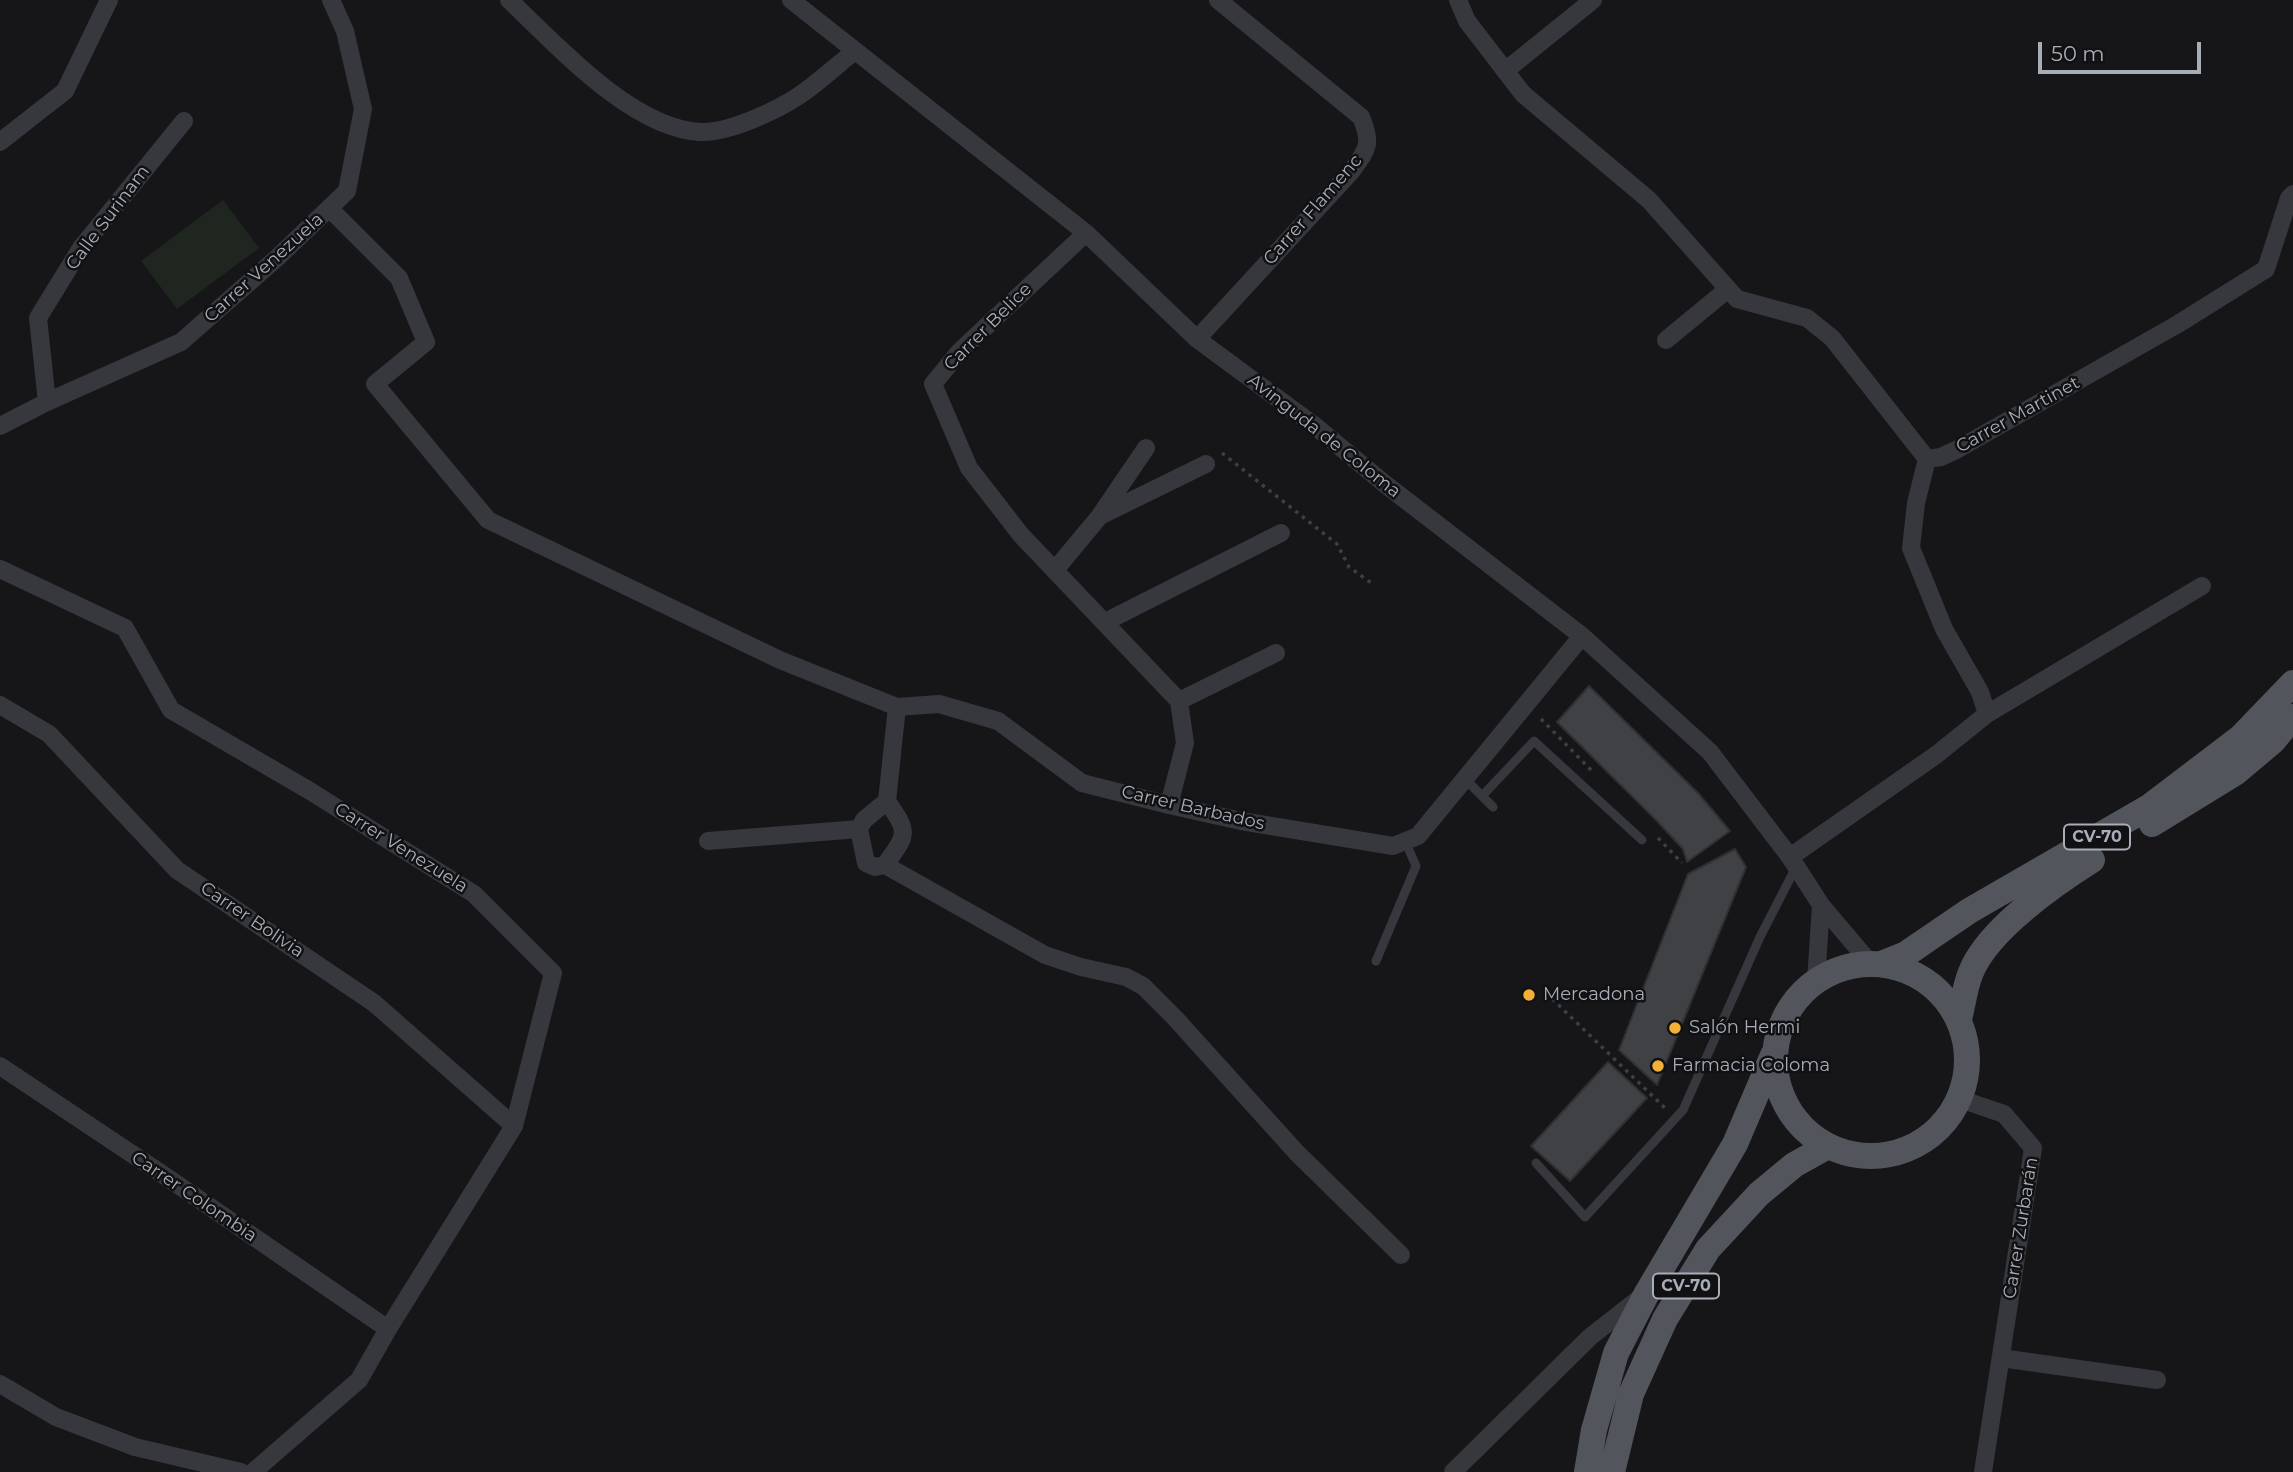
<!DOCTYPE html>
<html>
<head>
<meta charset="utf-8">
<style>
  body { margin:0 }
  #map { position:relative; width:2293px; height:1472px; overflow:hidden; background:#161618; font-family:Montserrat,sans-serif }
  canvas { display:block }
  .scale { position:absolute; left:2038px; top:42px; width:163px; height:32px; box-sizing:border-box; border:4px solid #a8adb8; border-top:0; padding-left:9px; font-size:21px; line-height:24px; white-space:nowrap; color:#a8adb8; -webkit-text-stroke:5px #111113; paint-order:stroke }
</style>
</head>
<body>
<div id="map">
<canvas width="2293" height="1472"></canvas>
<div class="scale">50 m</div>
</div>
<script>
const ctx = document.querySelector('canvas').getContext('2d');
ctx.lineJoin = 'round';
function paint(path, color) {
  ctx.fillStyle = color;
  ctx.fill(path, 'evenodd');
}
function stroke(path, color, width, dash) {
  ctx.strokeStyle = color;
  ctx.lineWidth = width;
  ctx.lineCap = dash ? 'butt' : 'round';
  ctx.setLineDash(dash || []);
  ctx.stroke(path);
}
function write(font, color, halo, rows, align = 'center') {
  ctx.font = font + ' Montserrat,sans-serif';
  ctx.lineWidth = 5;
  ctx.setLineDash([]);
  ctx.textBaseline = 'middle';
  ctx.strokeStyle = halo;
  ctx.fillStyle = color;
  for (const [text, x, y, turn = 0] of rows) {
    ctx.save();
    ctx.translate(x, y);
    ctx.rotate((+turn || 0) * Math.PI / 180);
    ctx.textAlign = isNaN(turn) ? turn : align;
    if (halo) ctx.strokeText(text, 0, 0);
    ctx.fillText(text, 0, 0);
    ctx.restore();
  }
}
const green = new Path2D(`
  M223,200l36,48 -82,61 -36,-48z`);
const building = new Path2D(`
  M1589,686l109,107 32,38 -43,31 -4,-13 -27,-29 -99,-98z
  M1735,849l11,18 -89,218 -38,-35 69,-176z
  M1608,1062l39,36 -77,83 -39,-35z`);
const path = new Path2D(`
  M1222,453l115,91 12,23 25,18
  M1541,719l50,51
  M1658,838l24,25
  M1548,987l-4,4 122,118`);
const lane = new Path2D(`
  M1465,779l28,28
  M1482,796l52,-55 108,99
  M1376,961l40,-95 -10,-23
  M1536,1163l49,54 98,-107 77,-173 36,-70`);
const street = new Path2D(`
  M509,0c48,45 122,128 191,132 29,1 76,-21 100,-37 19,-13 37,-30 55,-44
  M791,0l295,233 111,106 118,87 70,58 197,152 128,116 80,105 31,48 50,59
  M1458,0l9,21 56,73 126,106 88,99 70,19 25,20 95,121
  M1505,71l88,-71
  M0,142l65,-51 44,-91
  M329,208l70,70 27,64 -51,42 113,136 292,140 117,47
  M1086,233l-126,118 -27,33 36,84 52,67 158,166 6,42 -16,62
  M1197,339l153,-166c17,-23 23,-28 11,-56l-143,-117
  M1666,340l62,-51
  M47,402l-9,-84 43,-70 103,-127
  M0,426l47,-24 134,-60 97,-85 69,-66 16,-82 -18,-78 -14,-31
  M1927,459l14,-2 17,-8 220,-125 88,-55 23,-71 4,-4
  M1102,515l104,-51
  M0,569l125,59 46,82 139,81 164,103 79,79 -39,153 -126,203 -29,51 -106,92
  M1055,570l44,-53 47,-69
  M1105,622l176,-89
  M1179,701l97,-48
  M0,705l49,29 128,136 197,133 140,123
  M1987,714l215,-128
  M887,801l-23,19 -5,9 7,34 9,4 10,-2 160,90 36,12 45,10 17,9 32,32 122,135 104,102
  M708,841l151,-12
  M1790,857l146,-102 51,-41 -7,-22 -36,-63 -33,-81 5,-45 11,-44
  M885,865c23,-32 24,-32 2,-64l10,-94 42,-3 59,17 84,62 87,22 72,16 152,25 25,-10 164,-200
  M1816,981l5,-76
  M0,1066l168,112 220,151
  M1960,1099l44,15 29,34 -50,324
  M2001,1358l156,22
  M0,1384l56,33 79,30 106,25
  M1453,1472l137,-135 51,-40`);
const primary = new Path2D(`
  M2152,824l83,-51 38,-32 20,-24
  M1881,964l25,-10 63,-43 180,-104 92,-70 52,-54
  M1775 1060a96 96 0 1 1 192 0a96 96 0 1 1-192 0Z
  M1959,1019c4,-15 6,-33 12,-47 17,-42 83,-88 121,-112
  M1587,1472l7,-42 22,-77 31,-60 88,-149 38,-89
  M1612,1472l19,-78 34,-75 43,-70 51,-55 35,-29 34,-19`);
const markers = [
  [1529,995,7,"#f2b134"],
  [1675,1028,7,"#f2b134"],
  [1658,1066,7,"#f2b134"]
];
const shields = [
  [2097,837,66],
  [1686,1286,66]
];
const shieldNames = [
  ["CV-70",2097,837],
  ["CV-70",1686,1286]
];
const streetNames = [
  ["Carrer Flamenc",1313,210,-49],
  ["Calle Surinam",108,218,-53],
  ["Carrer Venezuela",264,268,-42],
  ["Carrer Belice",988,327,-45],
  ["Carrer Martinet",2018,415,-29],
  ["Avinguda de Coloma",1324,436,38],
  ["Carrer Barbados",1193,808,13],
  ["Carrer Venezuela",401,848,32],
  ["Carrer Bolivia",252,920,34],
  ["Carrer Colombia",194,1197,34],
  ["Carrer Zurbarán",2021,1228,-81]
];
const poiNames = [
  ["Mercadona",1543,995],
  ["Salón Hermi",1689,1028],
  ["Farmacia Coloma",1672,1066]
];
paint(green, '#1e261f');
paint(building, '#404145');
stroke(building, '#303034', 2);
stroke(path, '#3d3f44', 3.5, [3.5, 5]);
stroke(lane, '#37383d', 9);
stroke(street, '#37383d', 18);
stroke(primary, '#53555c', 26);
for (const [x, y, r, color] of markers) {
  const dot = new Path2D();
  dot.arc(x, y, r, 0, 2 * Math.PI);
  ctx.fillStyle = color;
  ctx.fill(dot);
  stroke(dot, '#111113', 2.5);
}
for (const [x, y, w] of shields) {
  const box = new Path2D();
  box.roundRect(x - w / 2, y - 12.5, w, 25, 5);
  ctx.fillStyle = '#111113';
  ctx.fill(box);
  stroke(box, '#a8adb8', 2);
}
write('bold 16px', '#a8adb8', null, shieldNames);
write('18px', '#a8adb8', '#111113', streetNames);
write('18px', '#a8adb8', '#111113', poiNames, 'left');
</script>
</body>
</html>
